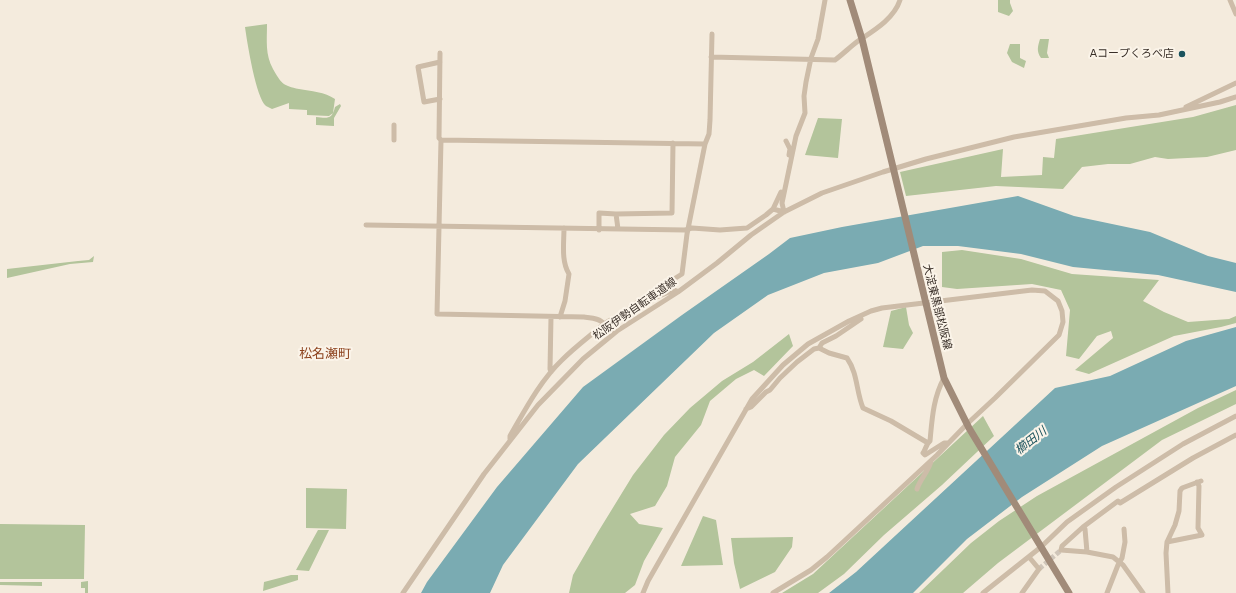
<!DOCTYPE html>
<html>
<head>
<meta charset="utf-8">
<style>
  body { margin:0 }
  canvas { display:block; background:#f4ebdd }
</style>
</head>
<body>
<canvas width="1236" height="593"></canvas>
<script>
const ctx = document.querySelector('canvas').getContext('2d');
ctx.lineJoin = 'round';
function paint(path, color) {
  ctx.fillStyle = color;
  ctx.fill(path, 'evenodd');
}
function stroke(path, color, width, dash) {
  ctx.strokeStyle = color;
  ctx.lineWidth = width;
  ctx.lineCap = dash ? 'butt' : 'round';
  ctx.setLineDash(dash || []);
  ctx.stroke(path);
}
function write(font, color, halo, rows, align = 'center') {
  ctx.font = font + ' Rubik,"Noto Sans JP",sans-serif';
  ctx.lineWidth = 4;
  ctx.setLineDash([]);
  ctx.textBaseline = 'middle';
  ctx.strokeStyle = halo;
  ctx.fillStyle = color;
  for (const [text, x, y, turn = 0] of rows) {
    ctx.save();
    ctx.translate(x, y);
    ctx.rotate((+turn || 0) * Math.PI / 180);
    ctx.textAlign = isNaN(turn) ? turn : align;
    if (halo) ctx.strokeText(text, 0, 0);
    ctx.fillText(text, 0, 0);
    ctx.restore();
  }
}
const green = new Path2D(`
  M998,0h12v3l3,8 -4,5 -11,-4z
  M267,24c0,17 -2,30 6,45 8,14 10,17 26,20 12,2 26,3 36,10l-2,14 -4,3 -22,-1v-5l-18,-1v-6l-17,6c-2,-1 -4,-2 -6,-3 -10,-8 -19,-64 -21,-79z
  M1040,39h9l-2,14 2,5h-8c-5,-7 -3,-12 -1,-19z
  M1010,44h10v14l6,3 -2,7 -12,-6 -5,-9z
  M340,104l1,2 -7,12v8l-18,-1v-8c11,1 16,3 19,-10z
  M1236,105v45l-29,7 -39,2 -13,-2 -25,7h-22l-26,3 -19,22 -67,-3 -90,10 -6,-24 103,-23 -2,28 41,-2 1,-18 11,1 2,-19 137,-22z
  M818,118l24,1 -4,39 -33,-3z
  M962,250l59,9 51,15 87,6 -16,21 21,11 24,10 41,-3 7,-3v7l-15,4 -47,9 -85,38 -14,-4 38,-32 -2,-7 -14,5 -18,23 -13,-3 4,-46 -9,-20 -29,-6 -75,5 -15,-2v-35z
  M94,256l-1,6 -23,2 -63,14v-9l71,-8 11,-1z
  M906,307l3,18 4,8 -10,16 -20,-2 8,-36z
  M789,334l4,12 -29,30 -10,-6 -18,9 -26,22 -9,24 -26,32 -8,29 -12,20 -25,8 9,10 24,4 -19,33 -9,24 -10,8h-56l4,-18 25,-43 35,-57 31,-40 26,-27 32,-27 31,-19z
  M1236,390v14l-74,36 -164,123 -35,30h-44l52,-50 28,-22 38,-25 161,-88z
  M983,416l11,20 -52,49 -58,50 -40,39 -26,19h-36l31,-19z
  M306,488l41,1 -1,40 -40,-1z
  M703,516l13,4 7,45 -42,1z
  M0,524l85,1 -1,54h-84z
  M318,530h11l-20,41 -13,-1z
  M793,537l-1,10 -17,25 -35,17 -6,-26 -3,-25z
  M291,575h7v5l-35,11 1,-9z
  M88,581v12h-3v-5h-4v-6z
  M0,582h42v4l-42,-1z`);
const water = new Path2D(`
  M1018,196l56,20 76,16 58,24 28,7v29l-78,-17 -85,-8 -52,-13 -63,-8h-35l-45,17 -54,10 -56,22 -54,38 -136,131 -75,101 -13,28h-69l6,-11 70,-95 86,-100 99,-72 87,-61 21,-16 52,-11z
  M1236,327v59l-134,60 -80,51 -55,42 -54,54h-84l27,-21 199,-184 55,-12 76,-35z`);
const streetTunnel = new Path2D(`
  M1039,569l22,-19`);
const street = new Path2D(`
  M1230,0l6,14
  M440,53l-1,85 2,2 -4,174 147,3c7,1 16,1 20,7l28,-17 42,-17 3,1
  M711,57l124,3c8,-6 15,-13 23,-19 15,-10 36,-22 42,-41
  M440,62l-22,5 6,35 16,-3
  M1186,107l50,-24
  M394,140v-15
  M441,140l264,4
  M786,141l4,8 -1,6
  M773,209l8,-17
  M784,212l-2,-9 14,-67 9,-23 -1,-17 2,-14 5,-24 7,-19 7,-39
  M616,214l56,-1 1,-70
  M366,225l319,5 7,-2 28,2 27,-2 19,-13 7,-6 11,3
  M599,230v-17l17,1 2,15
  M637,302l45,-28 5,-40 18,-90 4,-10 1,-14 2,-86
  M551,317l-1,52 1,3
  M560,317l5,-16 4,-27c-8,-13 -5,-31 -5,-46
  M861,319l-25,17 -14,7 -3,5 10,5 18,5c11,16 9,33 16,50l28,13 37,22
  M944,378c-11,20 -12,42 -14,63 -4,3 -4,8 -7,12l2,2 19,-12h3
  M746,409l5,-2 15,-15 4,-2 10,-12 17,-16 17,-13 5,-1
  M510,439v-3c15,-26 30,-55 52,-76 13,-13 28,-24 42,-36
  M917,489c3,-10 12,-18 14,-28
  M1083,527l2,2 2,23
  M1167,542l35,-7 -4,-7 1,-42 -2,-4
  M403,593l81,-119 54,-69 45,-46 34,-28 61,-39 39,-29 34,-28 33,-23 38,-19 61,-21 43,-13 88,-22 112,-19 33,-3 61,-13 16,-5
  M643,593l5,-12 104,-182 31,-34 25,-21 41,-23 22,-10 11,-3 150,-18 13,1 13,10 4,10 1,11 -4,13 -64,63 -28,26 -30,31 -110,102 -16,13 -38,23
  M983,593l58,-46 26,-25 49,-35 67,-43 53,-28
  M1022,593l17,-24 -10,-12
  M1107,593l11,-28 4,-7 3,-16 -1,-13
  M1143,593l-20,-28 -10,-8 -26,-5 -26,-2 1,-4 21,-19 35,-26 2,2 73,-45 43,-23
  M1168,593l-2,-40 1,-11 8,-17 4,-14 1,-20 2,-3 19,-7`);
const secondary = new Path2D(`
  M850,0l12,39 82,339 25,50 100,165`);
const markers = [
  [1182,54,4,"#1b535d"]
];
const poiNames = [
  ["Aコープくろべ店",1174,54]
];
const streetNames = [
  ["大淀東黒部松阪線",937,307,76],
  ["松阪伊勢自転車道線",635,309,-35]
];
const waterNames = [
  ["櫛田川",1031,441,-38]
];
const quarterNames = [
  ["松名瀬町",325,354]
];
paint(green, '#b3c49b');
paint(water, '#7aabb2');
stroke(streetTunnel, '#cfc5b9', 5, [5, 2.5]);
stroke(street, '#cdbca8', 5);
stroke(secondary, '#a18b79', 7);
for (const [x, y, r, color] of markers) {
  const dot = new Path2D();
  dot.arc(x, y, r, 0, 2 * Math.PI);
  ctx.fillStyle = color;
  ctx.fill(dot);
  stroke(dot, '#fbf4e9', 1.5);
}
write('11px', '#392f28', '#fbf4e9', poiNames, 'right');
write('11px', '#392f28', '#fbf4e9', streetNames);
write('italic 12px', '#1b535d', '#fbf4e9', waterNames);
write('13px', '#8d421d', '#fbf4e9', quarterNames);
</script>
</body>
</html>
